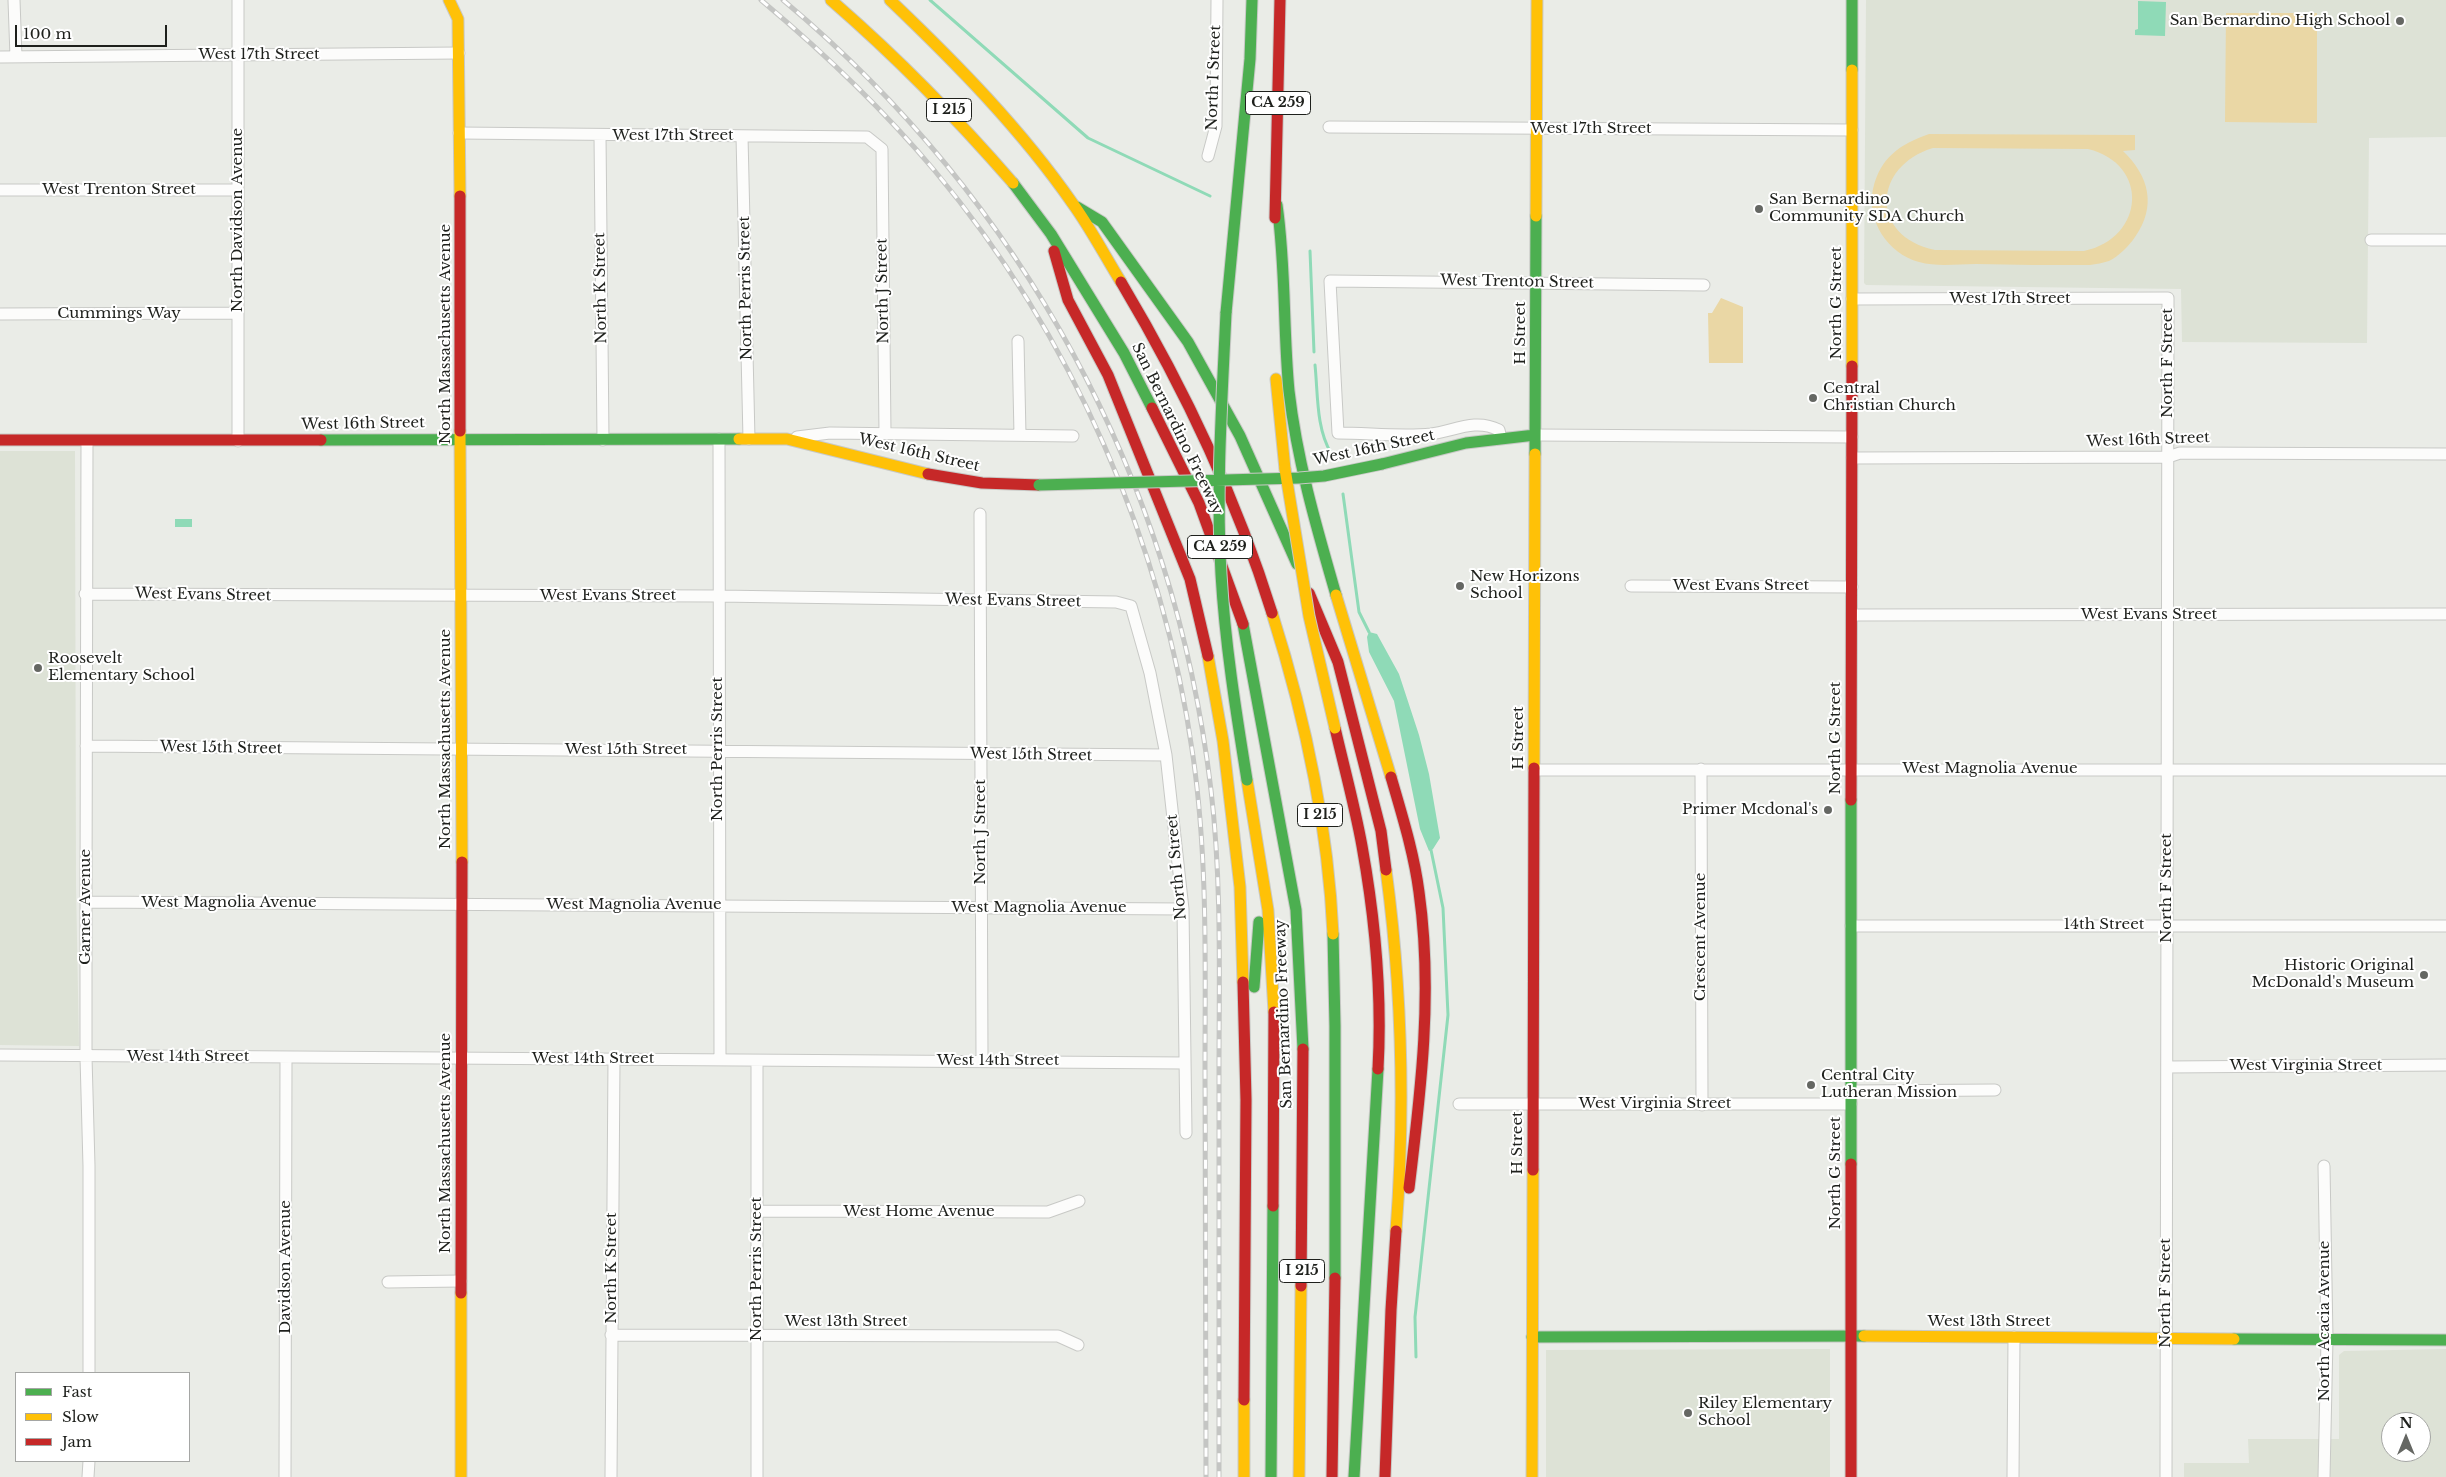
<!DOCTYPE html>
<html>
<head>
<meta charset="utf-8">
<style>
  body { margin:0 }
  #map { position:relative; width:2446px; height:1477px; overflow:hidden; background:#eaece7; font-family:"Libre Baskerville",serif }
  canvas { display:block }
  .legend { position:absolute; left:15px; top:1372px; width:175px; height:90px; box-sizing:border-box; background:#fff; border:1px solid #a5a6a4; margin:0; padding:6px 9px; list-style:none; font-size:15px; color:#1e201c }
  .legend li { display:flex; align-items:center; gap:10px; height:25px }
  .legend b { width:25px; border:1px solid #a5a6a4 }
  .north { position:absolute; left:2381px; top:1412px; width:50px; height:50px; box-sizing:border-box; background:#fff; border:1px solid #a5a6a4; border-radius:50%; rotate:0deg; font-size:14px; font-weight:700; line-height:20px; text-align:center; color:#1e201c }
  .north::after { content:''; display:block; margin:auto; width:18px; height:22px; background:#656763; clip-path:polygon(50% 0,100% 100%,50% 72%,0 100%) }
  .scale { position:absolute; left:15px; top:25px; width:152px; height:22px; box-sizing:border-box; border:2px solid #1e201c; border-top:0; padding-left:6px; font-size:15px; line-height:18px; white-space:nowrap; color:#1e201c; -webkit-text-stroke:4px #fff; paint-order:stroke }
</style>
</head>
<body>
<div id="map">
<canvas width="2446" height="1477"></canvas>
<ul class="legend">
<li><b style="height:6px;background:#4caf50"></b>Fast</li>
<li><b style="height:6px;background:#ffc107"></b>Slow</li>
<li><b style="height:6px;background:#c62828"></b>Jam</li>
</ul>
<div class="north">N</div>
<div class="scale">100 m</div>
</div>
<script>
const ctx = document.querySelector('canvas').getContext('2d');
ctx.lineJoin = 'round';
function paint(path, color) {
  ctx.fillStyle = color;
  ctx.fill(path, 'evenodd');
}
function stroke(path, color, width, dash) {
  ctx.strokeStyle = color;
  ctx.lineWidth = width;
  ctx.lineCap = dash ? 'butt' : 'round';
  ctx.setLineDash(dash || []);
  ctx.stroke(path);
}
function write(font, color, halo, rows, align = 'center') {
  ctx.font = font + ' "Libre Baskerville",serif';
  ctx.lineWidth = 4;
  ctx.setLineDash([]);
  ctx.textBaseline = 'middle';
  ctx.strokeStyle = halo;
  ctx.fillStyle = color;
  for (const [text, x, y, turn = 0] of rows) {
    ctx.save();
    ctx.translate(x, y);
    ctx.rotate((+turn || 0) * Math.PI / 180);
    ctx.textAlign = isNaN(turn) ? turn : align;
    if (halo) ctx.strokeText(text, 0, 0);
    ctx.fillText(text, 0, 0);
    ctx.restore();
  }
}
const built = new Path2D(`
  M1866,0h580v137l-77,1 -2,205 -185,-1 -1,-53 -315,-4 -2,-2z
  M0,451h75l1,434 3,161 -79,-1z
  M1830,1349v128h-284v-127z
  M2446,1349v128h-262v-14h65l-1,-24h91v-84l5,-4zM2391,1422h30v30h-30z`);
const green = new Path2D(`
  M2226,13h91v110l-92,-1z
  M1929,134l206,1v15l-12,1c26,25 34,55 12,86 -6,9 -16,19 -26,24 -6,2 -13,3 -19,4 -38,0 -76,0 -114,-1 -19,0 -39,3 -57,-2 -31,-8 -53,-42 -46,-73 7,-31 27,-45 56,-55zM1933,148l155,1c62,15 57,89 -4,102l-149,-1c-66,-14 -62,-84 -2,-102z
  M1721,298l22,9v56h-34l-1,-50h4z`);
const water = new Path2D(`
  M2138,1l28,1 -1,34 -30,-1v-5l3,-1z
  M175,519h17v8h-17z
  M1369,632l8,2 22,40 20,61 10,39 11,64 -7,11 -4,2 -9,-22 -26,-128 -25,-49 -2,-15z`);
const stream = new Path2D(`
  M930,0l158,138 122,58
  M1310,251l4,101
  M1315,365c3,29 1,63 16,88
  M1343,494l16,118 10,20
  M1416,1357l-1,-40 33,-302 -5,-107 -12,-58`);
const street = new Path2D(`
  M14,0l2,57
  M238,0v441
  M0,57l459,-4
  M1329,127l523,3
  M459,133l408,4 15,12 3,284
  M600,135l3,305
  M742,136l7,303
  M1208,156l8,-30 1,-126
  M0,190h238
  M2371,240h75
  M1852,299l316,-1 -2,1179
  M0,314l238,-1
  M1018,341l2,94
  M1535,435l317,2
  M797,437l33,-4 243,3
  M1501,438l-2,-8c-24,-12 -45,1 -68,4 -30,3 -63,-1 -93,-1l-8,-152 374,4
  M719,439l1,620
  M87,441l-1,461v155l3,109v207
  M1852,458l316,-1 12,-4 266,1
  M980,514l2,546
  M1631,586l221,1
  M85,594l633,2 398,6 15,4 19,67 16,82 17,154 3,224
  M1852,615l594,-1
  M86,746l1080,9
  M1701,769l1,336
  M1534,770h912
  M86,902l1097,7
  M1851,926h595
  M0,1055l1185,8
  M757,1061v416
  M2167,1067l279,-2
  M1851,1091l144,-1
  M1459,1104h392
  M757,1211l291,1 31,-11
  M388,1282l73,-1
  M611,1335l447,1 20,9
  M88,1477l1,-16
  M285,1477l1,-419
  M611,1477l3,-418
  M2013,1477l1,-140
  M2324,1477l3,-138 -3,-173`);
const fast = new Path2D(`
  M1852,70v-70
  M1013,183l38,51 73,119 28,55
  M1277,205c9,62 6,124 12,186 8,70 28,138 47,204
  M1077,207l25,15 86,120 52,94 57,128
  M1226,313l24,-254 2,-59
  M321,440l418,-1
  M1535,454l1,-238
  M1382,464l84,-21 69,-8
  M1243,624l53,286 7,139
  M1333,934l2,92v252
  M1254,987l5,-65
  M1851,1164v-364
  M1532,1337l332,-1
  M2234,1339l212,1
  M1271,1477l2,-271
  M1354,1477l24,-408`);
const slow = new Path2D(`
  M449,0l9,19 2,177
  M831,0c67,58 124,116 182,183
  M890,0c66,63 131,129 183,204 18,25 32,52 48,78
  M1536,216l1,-216
  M1852,366v-296
  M1276,379l9,90
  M460,431l2,431
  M739,439h48l141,35
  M1336,595l55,182
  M1272,613c33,104 56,212 61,321
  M1208,656l15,85 17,146 3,95
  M1534,768l1,-314
  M1247,780l21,130 6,102
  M1386,870c16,119 19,241 10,361
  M1864,1336l370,3
  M461,1477v-184
  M1244,1477v-77
  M1299,1477l2,-191
  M1532,1477l1,-307`);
const jam = new Path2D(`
  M460,196v235
  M1275,218l5,-218
  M1054,251l14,49 40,75 82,204 18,77
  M1121,282c62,104 115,215 151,331
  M1152,408l47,95 44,121
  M0,440h321
  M928,474l54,9 57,2
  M1309,593l29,69 43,169 5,39
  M1335,728c9,39 20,79 27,118 13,72 20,151 16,223
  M1391,777c11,38 23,76 28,115 14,99 2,198 -10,296
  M1851,800l1,-434
  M1243,982l3,118 -2,300
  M1533,1170l1,-402
  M1273,1206l1,-194
  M1301,1286l2,-237
  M461,1293l1,-431
  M1332,1477l3,-199
  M1385,1477l6,-167 5,-79
  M1851,1477v-313`);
const rail = new Path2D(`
  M761,0c62,52 121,108 173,170 138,165 229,373 259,586 15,105 12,210 12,316 1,135 1,270 1,405
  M783,0c240,201 391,479 428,790 11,94 8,189 8,283 0,135 0,269 0,404`);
const fastBridge = new Path2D(`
  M1226,313c-4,87 -10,174 -5,261 4,69 15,138 26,206
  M1039,485l260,-7 25,-2 58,-12`);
const slowBridge = new Path2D(`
  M1285,469l24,147 26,112`);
const markers = [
  [2400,21,5,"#656763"],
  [1759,209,5,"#656763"],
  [1813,398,5,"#656763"],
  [1460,586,5,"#656763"],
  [38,668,5,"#656763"],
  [1828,810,5,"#656763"],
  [2424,975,5,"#656763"],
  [1811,1085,5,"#656763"],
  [1688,1413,5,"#656763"]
];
const shields = [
  [1278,103,65],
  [949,110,45],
  [1220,547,65],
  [1320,815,45],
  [1302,1271,45]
];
const shieldNames = [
  ["CA 259",1278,103],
  ["I 215",949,110],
  ["CA 259",1220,547],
  ["I 215",1320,815],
  ["I 215",1302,1271]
];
const poiNames = [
  ["San Bernardino High School",2390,21,"right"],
  ["San Bernardino",1769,200],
  ["Community SDA Church",1769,217],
  ["Central",1823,389],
  ["Christian Church",1823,406],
  ["New Horizons",1470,577],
  ["School",1470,594],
  ["Roosevelt",48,659],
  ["Elementary School",48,676],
  ["Primer Mcdonal's",1818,810,"right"],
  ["Historic Original",2414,966,"right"],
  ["McDonald's Museum",2414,983,"right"],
  ["Central City",1821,1076],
  ["Lutheran Mission",1821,1093],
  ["Riley Elementary",1698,1404],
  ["School",1698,1421]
];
const streetNames = [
  ["West 17th Street",259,55],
  ["North I Street",1214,78,-88],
  ["West 17th Street",1591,129],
  ["West 17th Street",673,136],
  ["West Trenton Street",119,190],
  ["North Davidson Avenue",238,220,-90],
  ["West Trenton Street",1517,282,1],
  ["North K Street",601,288,-91],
  ["North Perris Street",746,288,-91],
  ["North J Street",883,291,-91],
  ["West 17th Street",2010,299],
  ["North G Street",1837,303,-90],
  ["Cummings Way",119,314],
  ["H Street",1521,333,-90],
  ["North Massachusetts Avenue",446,334,-90],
  ["North F Street",2168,363,-90],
  ["West 16th Street",363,424,-1],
  ["San Bernardino Freeway",1177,429,64],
  ["West 16th Street",2148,440,-2],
  ["West 16th Street",1374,448,-12],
  ["West 16th Street",919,453,13],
  ["West Evans Street",1741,586],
  ["West Evans Street",203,595,1],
  ["West Evans Street",608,596],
  ["West Evans Street",1013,601,1],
  ["West Evans Street",2149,615],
  ["H Street",1519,738,-90],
  ["North G Street",1836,738,-90],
  ["North Massachusetts Avenue",446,739,-90],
  ["West 15th Street",221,748,1],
  ["North Perris Street",718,749,-90],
  ["West 15th Street",626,750],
  ["West 15th Street",1031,755,1],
  ["West Magnolia Avenue",1990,769],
  ["North J Street",981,832,-90],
  ["North I Street",1177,867,-95],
  ["North F Street",2167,888,-90],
  ["West Magnolia Avenue",229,903],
  ["West Magnolia Avenue",634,905],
  ["Garner Avenue",86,907,-90],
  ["West Magnolia Avenue",1039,908],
  ["14th Street",2104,925],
  ["Crescent Avenue",1701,937,-90],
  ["San Bernardino Freeway",1284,1014,-92],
  ["West 14th Street",188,1057],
  ["West 14th Street",593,1059],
  ["West 14th Street",998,1061],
  ["West Virginia Street",2306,1066],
  ["West Virginia Street",1655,1104],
  ["North Massachusetts Avenue",446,1143,-90],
  ["H Street",1518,1143,-90],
  ["North G Street",1836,1173,-90],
  ["West Home Avenue",919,1212],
  ["Davidson Avenue",286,1267,-90],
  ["North K Street",612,1268,-90],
  ["North Perris Street",757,1269,-90],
  ["North F Street",2166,1293,-90],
  ["North Acacia Avenue",2325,1321,-90],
  ["West 13th Street",846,1322],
  ["West 13th Street",1989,1322]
];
paint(built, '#dde2d6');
paint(green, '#ead7a5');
paint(water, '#8fdab7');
stroke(stream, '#8fdab7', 3);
stroke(street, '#c8c9c6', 13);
stroke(fast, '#c8c9c6', 13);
stroke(slow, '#c8c9c6', 13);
stroke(jam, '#c8c9c6', 13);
stroke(street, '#fcfcfb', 11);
stroke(fast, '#4caf50', 11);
stroke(slow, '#ffc107', 11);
stroke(jam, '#c62828', 11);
stroke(rail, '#c4c5c3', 5);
stroke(rail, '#fff', 3, [9]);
stroke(fastBridge, '#c8c9c6', 13, []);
stroke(slowBridge, '#c8c9c6', 13, []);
stroke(fastBridge, '#4caf50', 11);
stroke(slowBridge, '#ffc107', 11);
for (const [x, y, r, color] of markers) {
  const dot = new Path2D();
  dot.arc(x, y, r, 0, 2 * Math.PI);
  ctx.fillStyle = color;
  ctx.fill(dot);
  stroke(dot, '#fff', 2);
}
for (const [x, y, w] of shields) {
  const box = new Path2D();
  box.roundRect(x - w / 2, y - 11.5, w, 23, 4);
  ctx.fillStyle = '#fff';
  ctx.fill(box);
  stroke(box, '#1e201c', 1);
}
write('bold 14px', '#1e201c', null, shieldNames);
write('15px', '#1e201c', '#fff', poiNames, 'left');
write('15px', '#1e201c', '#fff', streetNames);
</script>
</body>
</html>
